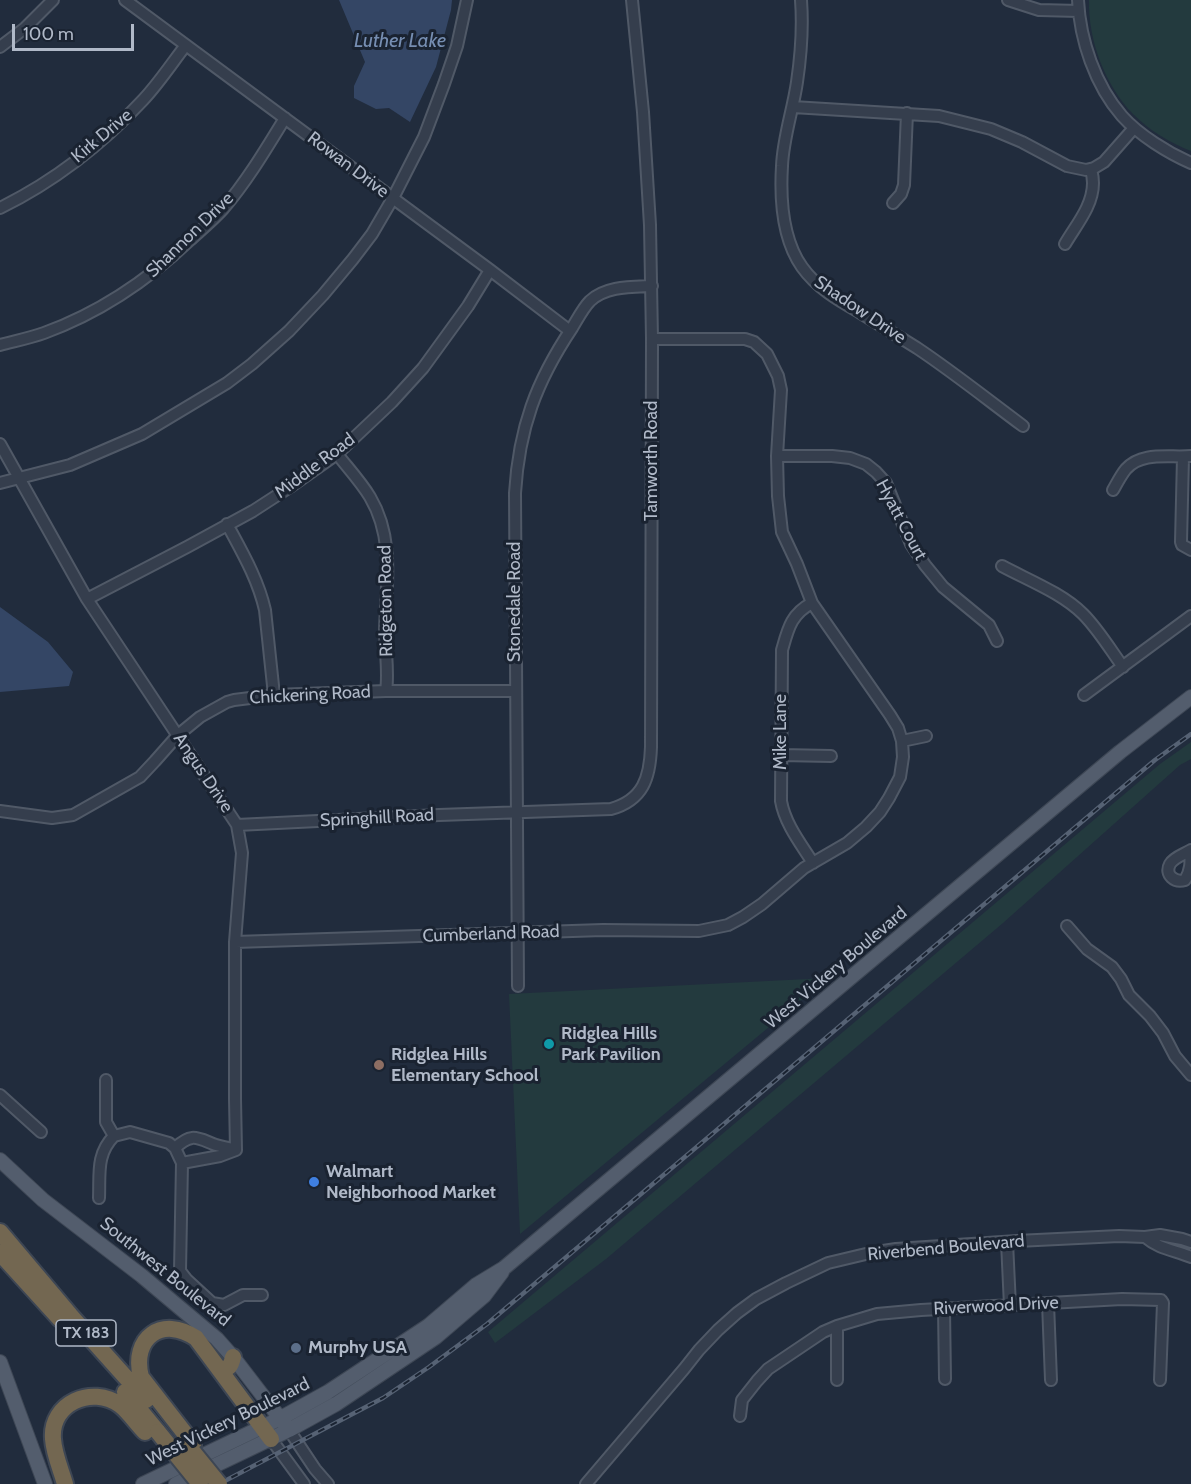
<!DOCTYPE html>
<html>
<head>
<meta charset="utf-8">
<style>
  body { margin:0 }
  #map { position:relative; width:1191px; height:1484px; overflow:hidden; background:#212c3d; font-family:Cabin,sans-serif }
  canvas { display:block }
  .scale { position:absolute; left:12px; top:24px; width:122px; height:27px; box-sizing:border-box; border:3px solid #b0b9c8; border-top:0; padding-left:8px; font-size:18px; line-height:21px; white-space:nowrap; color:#b0b9c8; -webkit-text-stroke:4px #1a2331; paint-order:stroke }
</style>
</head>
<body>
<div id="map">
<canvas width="1191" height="1484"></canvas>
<div class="scale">100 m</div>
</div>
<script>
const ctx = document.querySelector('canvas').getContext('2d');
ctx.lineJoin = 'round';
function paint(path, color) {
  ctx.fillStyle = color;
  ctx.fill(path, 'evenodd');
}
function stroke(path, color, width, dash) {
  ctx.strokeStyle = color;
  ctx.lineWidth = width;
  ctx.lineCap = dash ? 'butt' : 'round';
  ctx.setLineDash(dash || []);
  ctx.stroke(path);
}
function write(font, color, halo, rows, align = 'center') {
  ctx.font = font + ' Cabin,sans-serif';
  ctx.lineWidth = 6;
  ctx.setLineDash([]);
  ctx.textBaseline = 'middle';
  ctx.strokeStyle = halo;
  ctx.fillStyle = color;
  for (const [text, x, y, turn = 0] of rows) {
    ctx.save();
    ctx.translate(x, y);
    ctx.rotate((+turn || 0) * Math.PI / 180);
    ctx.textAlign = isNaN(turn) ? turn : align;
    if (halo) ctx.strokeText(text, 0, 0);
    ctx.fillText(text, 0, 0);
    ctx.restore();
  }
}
const green = new Path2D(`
  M1089,0h102v151c-21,-8 -42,-21 -58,-37 -28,-29 -45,-74 -44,-114z
  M1191,742v17l-11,6 -177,158 -397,336 -111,84 -7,-11 672,-568z
  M828,978l-308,256 -11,-240z`);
const water = new Path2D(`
  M339,0h113l-1,10 -15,57 -26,55 -21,-14 -13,1 -22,-11v-12l11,-24z
  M0,607l48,35 25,30 -4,14 -69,6z`);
const minor = new Path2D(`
  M125,0l365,270 80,61
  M801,0c2,27 0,55 -4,82 -4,28 -14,56 -15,84 -2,33 1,74 20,101 15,21 36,33 57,45 19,12 39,24 58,36 36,24 71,52 106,78
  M1008,0l31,10 40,1
  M1078,0c2,40 17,85 44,116 17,19 46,37 69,47
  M0,47l25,-19 28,-28
  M793,107l146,9 52,13 31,13 45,24 19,4 8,-2 10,-6 30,-34
  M893,203l8,-9 3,-9 3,-72
  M0,208c53,-26 103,-65 143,-108 16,-17 29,-37 43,-55
  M1065,244c11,-19 28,-38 28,-61 0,-4 -1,-10 -2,-14
  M0,345c15,-4 30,-7 44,-12 55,-20 104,-53 146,-93 11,-10 23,-20 33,-31 24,-28 43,-60 62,-91
  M0,444l87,155 150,226 5,28 -7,89v157l1,51
  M337,454c11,14 24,28 33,43 25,42 16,89 15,135 0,19 4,40 1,59
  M777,456h55l18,2 16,6 10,8 10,11 25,61 14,21 18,22 46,38 8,16
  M1183,457l-2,85 1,3 9,5
  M0,483l70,-18 72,-31 85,-51 25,-19 37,-33 34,-36 30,-36 19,-25 21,-36 31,-61 20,-53 13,-38 10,-46
  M1113,490c4,-7 8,-15 13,-21 16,-18 44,-11 65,-13
  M227,524c15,28 31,55 38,86l9,85
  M1002,566c26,14 60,27 81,48 15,15 27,35 40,53
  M87,599l100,-52 66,-36 37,-24 47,-33 55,-52 31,-34 45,-62 22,-36
  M812,603c-21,11 -24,26 -30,47l-1,151c4,23 20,43 32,62
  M1084,695l107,-79
  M902,741l24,-5
  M781,755l50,1
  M0,811l52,7 21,-3 67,-38 15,-16 23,-26 22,-18 27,-15 7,-2 40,-5 112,-4h130
  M237,825l202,-10 172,-6c32,-9 39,-31 40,-62l1,-408 -2,-114 -7,-113 -11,-112
  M1190,851c1,11 1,19 -5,29 -10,3 -21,-5 -15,-16 4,-7 15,-10 21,-14
  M1067,926l20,23 25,18 9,12 8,16 21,21 13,17 12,23 16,19
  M235,942l368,-12 96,1 29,-6 15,-8 19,-13 42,-36 43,-25 19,-16 14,-15 9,-14 11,-21 3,-20 -1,-16 -4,-13 -8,-13 -78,-112 -15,-39 -15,-32 -4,-36 -1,-40 4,-66 -3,-14 -11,-22 -13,-12 -9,-3h-93
  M518,986l-3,-493c4,-65 21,-111 57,-165 5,-8 11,-20 18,-27 16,-15 41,-14 62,-15
  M106,1080v42l8,14
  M0,1095l41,37
  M114,1136l16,-4 39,11 6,5 7,15 -2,108 7,9 25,23 12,2 19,-10h19
  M175,1148c17,-16 22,-10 41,-3 7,2 14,3 20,5l-16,6 -38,7
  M99,1198c1,-24 -3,-44 15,-62
  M1145,1237c14,12 29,13 46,20
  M1007,1242l3,64
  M1048,1303l3,77
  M944,1309l1,70
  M837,1380v-54
  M740,1416l2,-16 15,-19 11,-12 55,-37 14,-6 40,-12 44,-4 201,-11 39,1 2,3 -3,77
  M289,1430l26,39 13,15
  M271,1439l33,45
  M586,1484l98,-115 15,-19 19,-20 19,-17 19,-14 30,-16 42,-20 42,-10 26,-4 121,-8 102,-5 26,1 15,-2 22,4 9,3`);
const major = new Path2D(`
  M0,1160l43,40 99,76 75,63 16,18 56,73
  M0,1362l45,122
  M143,1484l138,-66 47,-26 100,-66 48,-41 28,-17 616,-516 71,-55
  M176,1484l113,-54 47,-26 100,-67 48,-41 18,-24`);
const highway = new Path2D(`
  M0,1232l70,83 76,85
  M0,1253l60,66
  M220,1370c9,-1 11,-4 13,-13
  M125,1392l33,40
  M193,1452v-8l-52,-67c-10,-39 21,-62 55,-39l75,101
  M65,1484c-4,-14 -11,-30 -12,-45 -3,-36 39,-54 67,-34 9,7 17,19 25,27`);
const rail = new Path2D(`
  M219,1484l164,-86 46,-31 58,-43 668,-564 36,-26`);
const highwayBridge = new Path2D(`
  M158,1432l42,52
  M193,1452l26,32`);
const markers = [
  [549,1044,6,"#0f9aa8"],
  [379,1065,6,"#8d6e63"],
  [314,1182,6,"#3f7fe0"],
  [296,1348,6,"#5c6f8a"]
];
const shields = [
  [86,1333,60]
];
const shieldNames = [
  ["TX 183",86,1333]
];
const streetNames = [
  ["Kirk Drive",102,136,-40],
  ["Rowan Drive",348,165,37],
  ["Shannon Drive",190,235,-44],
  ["Shadow Drive",860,310,34],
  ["Tamworth Road",652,461,-90],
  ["Middle Road",315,466,-37],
  ["Hyatt Court",901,520,62],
  ["Ridgeton Road",386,601,-91],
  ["Stonedale Road",515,602,-90],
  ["Chickering Road",310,695,-3],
  ["Mike Lane",781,732,-90],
  ["Angus Drive",203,773,56],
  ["Springhill Road",377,818,-3],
  ["Cumberland Road",491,934,-2],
  ["West Vickery Boulevard",836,968,-40],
  ["Riverbend Boulevard",946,1248,-5],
  ["Southwest Boulevard",165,1272,39],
  ["Riverwood Drive",996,1306,-3],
  ["West Vickery Boulevard",228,1422,-26]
];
const poiNames = [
  ["Ridglea Hills",561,1034],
  ["Park Pavilion",561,1055],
  ["Ridglea Hills",391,1055],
  ["Elementary School",391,1076],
  ["Walmart",326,1172],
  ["Neighborhood Market",326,1193],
  ["Murphy USA",308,1348]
];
const waterNames = [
  ["Luther Lake",400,41]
];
paint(green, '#233a3e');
paint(water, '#344665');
stroke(minor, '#505967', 14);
stroke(major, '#3e4755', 16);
stroke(highway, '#3d4654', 20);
stroke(minor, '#353e4d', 10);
stroke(major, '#535d6d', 14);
stroke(highway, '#736751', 16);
stroke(rail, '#566274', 4.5);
stroke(rail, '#1a2331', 2, [7]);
stroke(highwayBridge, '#3d4654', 20, []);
stroke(highwayBridge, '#736751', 16);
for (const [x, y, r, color] of markers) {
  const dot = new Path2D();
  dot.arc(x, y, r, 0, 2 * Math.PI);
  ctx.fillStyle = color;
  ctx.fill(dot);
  stroke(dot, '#1a2331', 2);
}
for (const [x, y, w] of shields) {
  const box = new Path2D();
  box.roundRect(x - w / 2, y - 13, w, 26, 4.5);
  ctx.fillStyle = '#1a2331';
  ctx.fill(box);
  stroke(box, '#b0b9c8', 1.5);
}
write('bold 16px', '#b0b9c8', null, shieldNames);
write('18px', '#b0b9c8', '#1a2331', streetNames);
write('bold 18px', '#b0b9c8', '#1a2331', poiNames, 'left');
write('italic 20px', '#768eb2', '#1a2331', waterNames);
</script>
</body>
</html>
